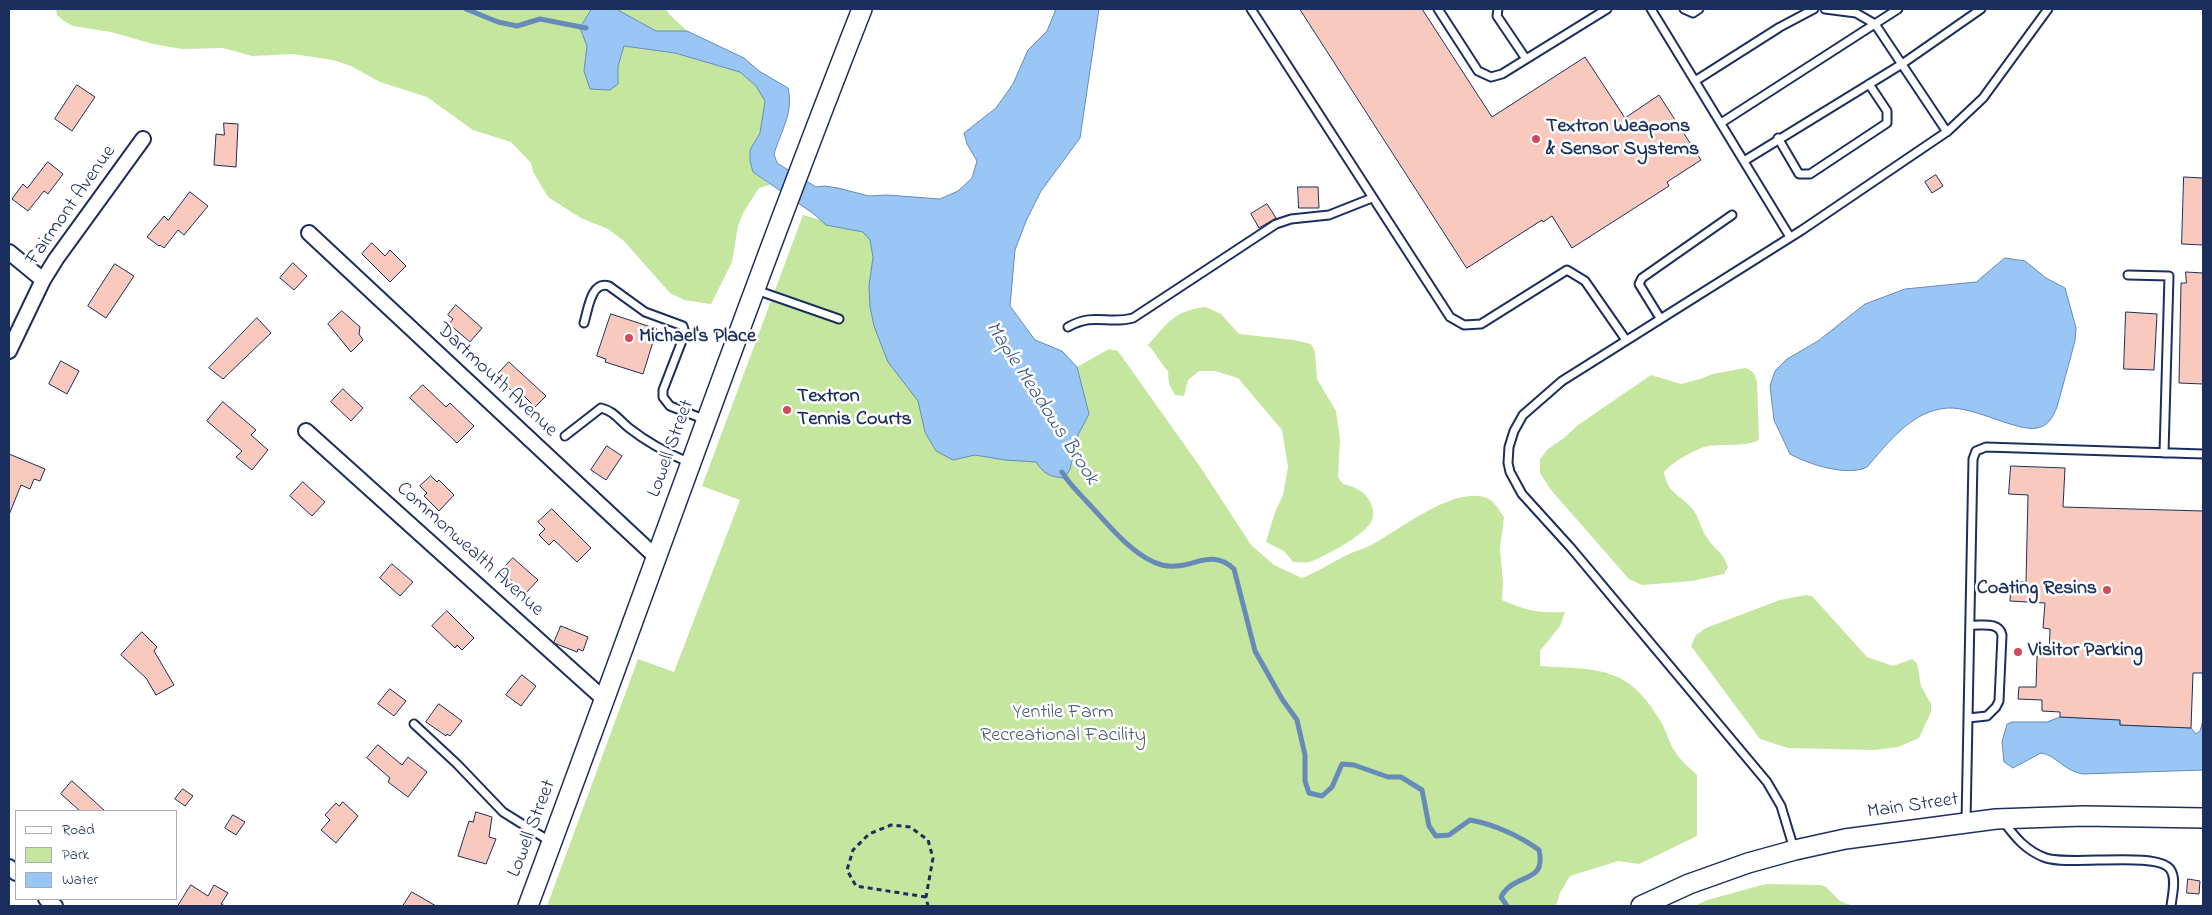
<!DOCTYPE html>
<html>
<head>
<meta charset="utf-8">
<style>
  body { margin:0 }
  #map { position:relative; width:2212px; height:915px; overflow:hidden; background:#fff; font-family:"Indie Flower",sans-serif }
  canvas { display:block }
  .frame { position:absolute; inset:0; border:10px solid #1b2f5e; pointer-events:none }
  .legend { position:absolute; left:15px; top:810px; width:162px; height:90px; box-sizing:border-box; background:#fff; border:1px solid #a4acbf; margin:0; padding:6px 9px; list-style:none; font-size:15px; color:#1b2f5e }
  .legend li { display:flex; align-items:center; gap:10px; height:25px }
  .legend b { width:25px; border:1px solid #a4acbf }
</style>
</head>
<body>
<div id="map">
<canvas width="2212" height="915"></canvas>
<div class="frame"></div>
<ul class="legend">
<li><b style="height:6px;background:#fff"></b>Road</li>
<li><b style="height:14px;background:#c4e69f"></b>Park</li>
<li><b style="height:14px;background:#99c6f4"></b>Water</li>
</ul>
</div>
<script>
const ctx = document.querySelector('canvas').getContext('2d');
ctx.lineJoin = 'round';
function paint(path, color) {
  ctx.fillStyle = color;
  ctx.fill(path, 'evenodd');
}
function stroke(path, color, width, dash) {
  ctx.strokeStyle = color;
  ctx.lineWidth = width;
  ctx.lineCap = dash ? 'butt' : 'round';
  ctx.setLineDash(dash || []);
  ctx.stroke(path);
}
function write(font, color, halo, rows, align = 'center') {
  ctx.font = font + ' "Indie Flower",sans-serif';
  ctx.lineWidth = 5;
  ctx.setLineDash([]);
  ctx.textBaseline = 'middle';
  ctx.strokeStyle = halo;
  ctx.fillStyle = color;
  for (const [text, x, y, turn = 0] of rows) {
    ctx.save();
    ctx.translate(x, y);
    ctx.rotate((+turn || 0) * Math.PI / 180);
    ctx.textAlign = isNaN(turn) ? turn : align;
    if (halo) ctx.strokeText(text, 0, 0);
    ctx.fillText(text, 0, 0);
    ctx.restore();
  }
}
const green = new Path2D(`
  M56,9h536l-11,19 6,18 -3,25 34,13v-18l6,-20 51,7 65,19 16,14 9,15 -5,32 -10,17 3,22 17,13 -11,3 -16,25 -5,13 -6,36 -21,42 -27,-4 -14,-7 -46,-52 -16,-12 -27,-11 -33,-21 -15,-25 -2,-9 -20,-21 -38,-12 -46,-33 -47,-15 -29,-16 -18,-6 -40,-6 -41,2 -29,-8 -41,1 -29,-5 -42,-12 -38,-6 -9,-5 -7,-6z
  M616,9h50l3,5 18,17h-31z
  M803,215l129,37 138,217 8,-34 11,-21 -12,-47 32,-18 9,2 85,120 48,74 23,20 28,13c15,-6 27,-14 41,-21 10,-6 22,-8 32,-14 25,-14 83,-60 114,-44 6,3 11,13 15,18l-4,32 3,34 -1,17c26,11 35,13 63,12l-5,14 -20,25v15c59,4 88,-1 121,56 6,10 9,25 17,34 5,7 13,13 19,19v61l-58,28 -21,-3 -48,15 -10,17 -4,13h-1009l91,-247 36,13 66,-172 -38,-14z
  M1206,307l15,7 18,20 55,6 17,4 4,8 2,27 19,32 4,29 -2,37 5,7c10,2 21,7 26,16 4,6 6,16 2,22 -8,14 -47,35 -62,40 -5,1 -11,0 -16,0l-9,-11 -18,-9 9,-30 8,-17 5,-28 -6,-37 -44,-52 -23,-7h-16l-11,9 -4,16 -9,-1 -6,-11 -1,-13c-8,-8 -12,-18 -20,-26 21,-23 25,-34 58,-38z
  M1745,368c8,2 10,6 12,14l2,58c-17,8 -34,3 -51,6 -11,2 -37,17 -44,26 3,23 19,23 30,39 6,8 7,20 14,28 8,12 15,13 20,28l-4,7 -32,7 -50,4 -13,-6 -78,-89 -11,-17v-14l8,-10 16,-11 14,-13 73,-50 30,9 19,-5 13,-5z
  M1806,595l6,1 55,61 26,9 19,-7 5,4 4,23 10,18v8l-12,26 -21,9 -23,3 -87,-2 -28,-9 -69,-93 5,-11 10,-7 74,-28z
  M1766,884l55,1 5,2 14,14 13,5h-158l12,-6z`);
const water = new Path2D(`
  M592,9h24l40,22h31l57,27 15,13 29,17c6,24 -7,43 -14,66l3,9 39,24 8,-1 14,2 31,8 18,-1 53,4 18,-8 14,-13 5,-17 -10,-17 -3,-11 32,-25 17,-24 15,-34 19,-19 9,-22h43l-19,129 -39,53 -15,30 -11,29 -5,56 25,34 27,11 15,16 12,47 -11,21 -8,34 -5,9c-15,-1 -21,-4 -29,-16l-31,-2 -30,-5 -22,5 -17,-9 -11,-19 -7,-31 -30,-39 -14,-36 -4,-19 -1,-21 4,-29 -3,-17 -7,-8 -37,-7 -12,-11 -61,-42 -3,-11v-11l10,-17 5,-32 -9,-15 -16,-14 -65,-19 -51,-7 -6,20v18l-8,6 -20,-1 -6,-18 3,-25 -7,-18z
  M2005,258l20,3 21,17 19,10 11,40 -1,13 -18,66c-4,9 -8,19 -20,21 -20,4 -61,-21 -89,-20 -36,2 -60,35 -81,59 -20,10 -59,-3 -77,-13l-16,-34 -4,-34 5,-15 12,-12 31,-18 47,-37 40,-15 71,-7z
  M2120,706v19l71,3 5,6 4,-3 3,-11v50l-120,4c-19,-3 -27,-19 -42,-21l-28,15 -9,-6 -2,-20 5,-18 5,-2h35l13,-5 48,2z`);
const stream = new Path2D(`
  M466,9l32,13 19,4 23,-7 46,9
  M1062,472c7,12 18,22 27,32 19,20 45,54 73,61 29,7 47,-19 72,4l21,82 27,48 15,21 8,35v26l4,12 13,3 10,-9 10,-23 12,1 34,12h13l21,13 7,36 7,10 13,-1 21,-15c23,4 50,16 69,30 8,35 -24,21 -38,47l6,9`);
const building = new Path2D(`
  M1300,9h122l70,108 93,-60 40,61 34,-23 42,65 -34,22 2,4 -97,62 -20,-32 -9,6 -1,-2 -75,48z
  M77,85l18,12 -23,34 -17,-12z
  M224,123l14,1 -2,43 -22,-2 2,-31 8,1z
  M48,162l15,12 -15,20 -4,-3 -16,20 -16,-12 11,-15 4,4z
  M1936,175l7,11 -11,7 -7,-11z
  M2184,177l19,1v67l-21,-1z
  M1298,187h20l1,21h-20z
  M190,192l18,14 -24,29 -6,-5 -14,18 -4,-3 -1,1 -12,-9 17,-21 4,4z
  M1267,204l9,14 -17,10 -8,-14z
  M372,243l13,13 5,-6 16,16 -16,16 -28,-28z
  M293,263l14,13 -13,14 -14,-12z
  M115,264l19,12 -28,42 -18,-12z
  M2186,272l17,1v111l-24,-1 2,-100h5z
  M456,305l26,23 -12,14 -21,-18 4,-5 -5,-4z
  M342,311l18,16 -1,7 4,6 -12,12 -23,-28z
  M2126,312l31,2 -3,56 -30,-1z
  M611,314l46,15 -14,45 -38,-12 1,-3 -9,-3z
  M257,318l14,15 -48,46 -14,-11z
  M61,361l18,10 -12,23 -18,-10z
  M509,362l37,34 -11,11 -18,-18 -3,4 -18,-17z
  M423,385l23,22 4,-4 24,23 -17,17 -47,-45z
  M343,389l20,19 -12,13 -20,-19z
  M223,402l33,28 -5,5 17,15 -16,20 -16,-13 6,-6 -35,-30z
  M607,446l15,10 -16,24 -15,-10z
  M9,454l36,15 -5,12 -6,-2 -4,10 -9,-4 -12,30z
  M2011,466l54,2 -2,39 140,4v162h-10l-2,55 -71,-3v-5l-60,-3v-5l-18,-1v-11l-24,-1 1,-12h17l1,-31h12l1,-27 -7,-1 2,-25 -35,-2 1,-20 15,1 2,-87 -19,-1z
  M431,476l6,6 2,-2 15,15 -15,16 -15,-15 3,-3 -7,-7z
  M303,482l22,20 -13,14 -22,-20z
  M552,509l39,39 -14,14 -23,-22 -5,5 -10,-10 6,-6 -7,-7z
  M513,558l25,22 -12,13 -25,-22z
  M392,564l21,18 -13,14 -20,-18z
  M447,611l27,27 -12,12 -5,-5 -2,3 -23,-22z
  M561,626l27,11 -5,14 -5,-2 -1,3 -23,-9z
  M142,632l15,15 -3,4 20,34 -18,10 -10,-17 -25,-23z
  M522,675l14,11 -15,20 -15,-11z
  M390,689l16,12 -12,15 -16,-12z
  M439,704l23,17 -12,15 -3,-2 -1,2 -20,-14z
  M378,745l24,20 6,-8 19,15 -19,25 -20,-15 2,-4 -23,-20z
  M72,781l33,30h-25l-19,-17z
  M183,789l10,7 -8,10 -10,-7z
  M343,802l15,14 -22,27 -15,-13 9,-10 -5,-5 11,-12 3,3z
  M476,812l16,5 -3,20 7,2 -10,25 -28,-8 11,-35 4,1z
  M233,815l12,7 -9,13 -11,-7z
  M2188,879l12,2 -1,13 -12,-1z
  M191,885l17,11 6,-11 14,8 -7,11 4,2h-47z
  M412,892l24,14h-33z`);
const path = new Path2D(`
  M926,897l-70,-11 -9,-16 6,-20 16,-16 22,-9 19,2 18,13 5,18 -7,39 2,9`);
const service = new Path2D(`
  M1251,9l199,308 14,8 17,-1 86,-54 18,11 41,59
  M1438,9l40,62 13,6 11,-3 105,-65
  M1498,9l-1,7 29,43
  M1651,9l139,228
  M1684,9l9,4 6,-4
  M1825,9l31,4 19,11 72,108
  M1695,81l85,-54 34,-18
  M1721,123l177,-114
  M1778,138l21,36h11l77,-51v-12l-18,-27
  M1744,161l158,-97 79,-55
  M2128,275l41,1 -5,177
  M756,290l83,29
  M1660,318l-21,-34 3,-6 90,-63
  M584,323c4,-13 7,-43 25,-37l36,26 38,14 2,7 -22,57v7l7,9 36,14
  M1068,327c27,-15 39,-2 65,-9l143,-94 15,-5 38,-4 43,-17
  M565,436l36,-28c13,3 18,12 28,20 19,15 40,26 61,35
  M1968,718l19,-2 9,-9 3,-6 3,-66c-3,-14 -21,-9 -32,-10
  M414,724l43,40 46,48 48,30
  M2003,821c12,16 23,30 43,37 24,8 111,-7 124,11 7,9 2,27 1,37
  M1966,822l7,-363 3,-8 10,-4 217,7
  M1794,849l-13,-43 -14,-24 -196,-234 -49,-54 -12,-22 -2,-9 1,-16 5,-16 9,-16 39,-34 240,-151 146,-99 35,-33 65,-89`);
const minor = new Path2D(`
  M309,233l348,325
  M9,252l34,28
  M9,351l34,-71 13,-21 87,-120
  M306,431l299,269
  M9,867l7,6
  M46,899l9,7`);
const secondary = new Path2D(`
  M528,906c112,-299 217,-600 334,-897
  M1641,906l48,-22 59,-21 47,-13 50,-11 151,-20 87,-3 120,2`);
const markers = [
  [1536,139,5,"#d1495b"],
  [629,338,5,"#d1495b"],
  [787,410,5,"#d1495b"],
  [2107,590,5,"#d1495b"],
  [2018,652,5,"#d1495b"]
];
const poiNames = [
  ["Textron Weapons",1546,128],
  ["& Sensor Systems",1546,151],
  ["Michael's Place",639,338],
  ["Textron",797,398],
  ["Tennis Courts",797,421],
  ["Coating Resins",2097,590,"right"],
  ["Visitor Parking",2028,652]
];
const streetNames = [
  ["Fairmont Avenue",72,206,-55],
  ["Dartmouth Avenue",496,381,43],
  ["Lowell Street",672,449,-70],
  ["Commonwealth Avenue",469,550,42],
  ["Main Street",1913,807,-8],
  ["Lowell Street",533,829,-69]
];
const parkNames = [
  ["Yentile Farm",1063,714],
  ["Recreational Facility",1063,737]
];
const waterNames = [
  ["Maple Meadows Brook",1041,404,57]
];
paint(green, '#c4e69f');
paint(water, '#99c6f4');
stroke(water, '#678ab8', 1);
stroke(stream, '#678ab8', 5);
paint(building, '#f8c9bc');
stroke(building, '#1b2f5e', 1);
stroke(service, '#1b2f5e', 11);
stroke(minor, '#1b2f5e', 18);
stroke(secondary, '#1b2f5e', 22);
stroke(path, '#1b2f5e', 3, [5, 4]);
stroke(service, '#fff', 7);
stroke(minor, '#fff', 14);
stroke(secondary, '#fff', 19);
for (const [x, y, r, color] of markers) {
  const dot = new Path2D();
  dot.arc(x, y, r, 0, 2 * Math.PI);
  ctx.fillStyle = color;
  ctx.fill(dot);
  stroke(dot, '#fff', 2);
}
write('bold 20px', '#1b2f5e', '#fff', poiNames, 'left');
write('20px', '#1b2f5e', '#fff', streetNames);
write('20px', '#455d6e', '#fff', parkNames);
write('italic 21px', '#415c8b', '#fff', waterNames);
</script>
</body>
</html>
